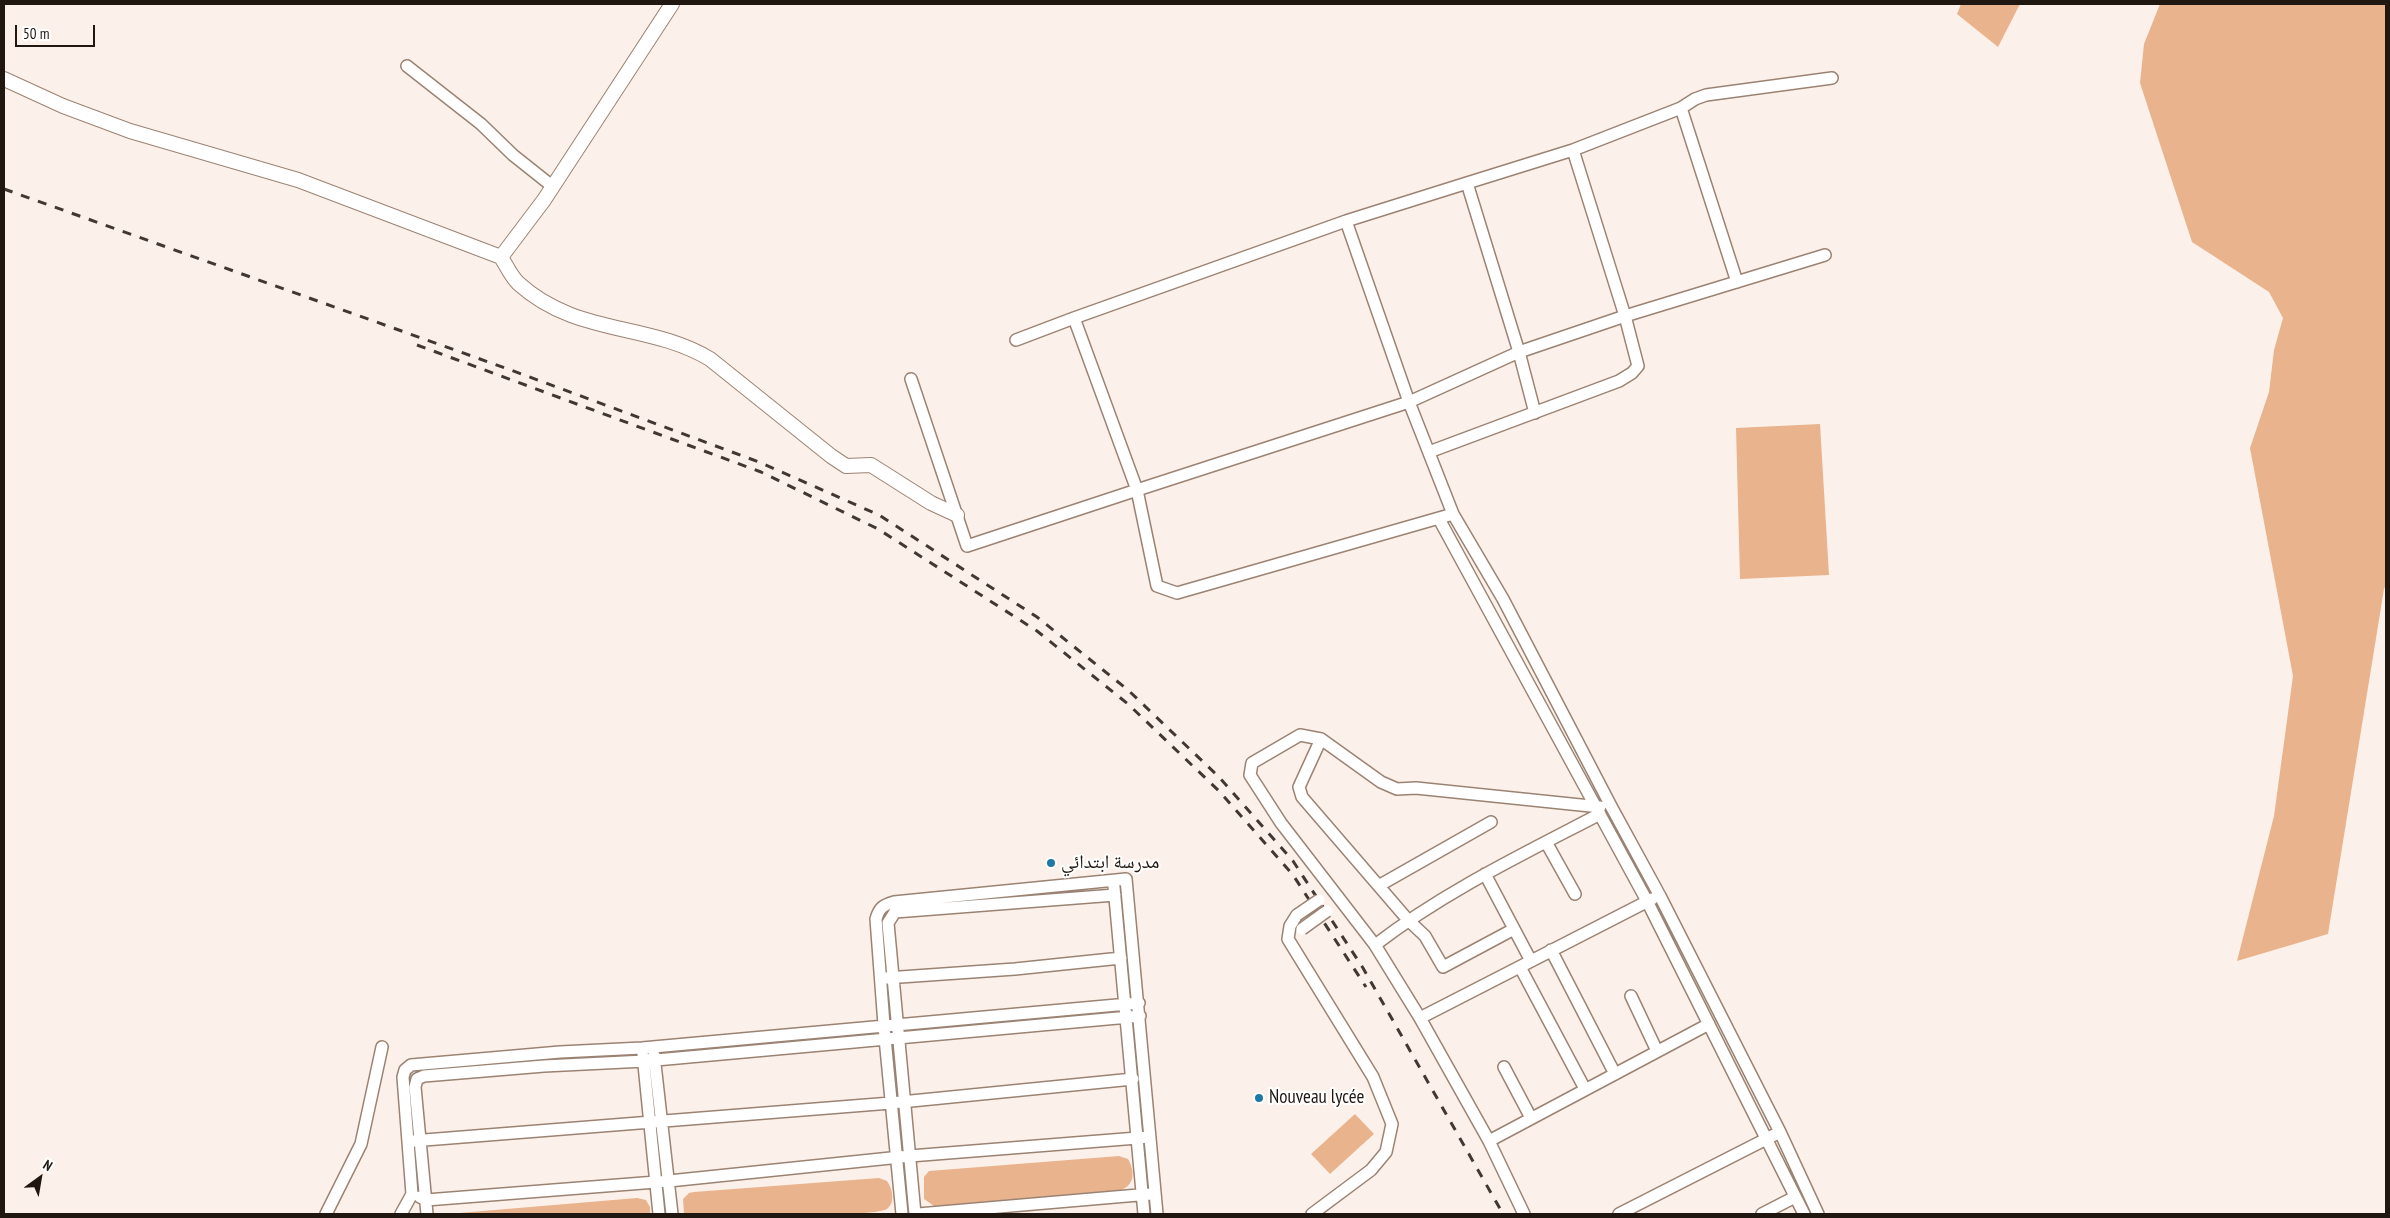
<!DOCTYPE html>
<html>
<head>
<meta charset="utf-8">
<style>
  body { margin:0 }
  #map { position:relative; width:2390px; height:1218px; overflow:hidden; background:#fcf1ea; font-family:"PT Sans Narrow",sans-serif }
  canvas { display:block }
  .frame { position:absolute; inset:0; border:5px solid #201711; pointer-events:none }
  .north { position:absolute; left:15px; top:1153px; width:50px; height:50px; -webkit-text-stroke:4px #fff; paint-order:stroke; rotate:32deg; font-size:14px; font-weight:700; line-height:20px; text-align:center; color:#201711 }
  .north::after { content:''; display:block; margin:auto; width:18px; height:22px; background:#201711; clip-path:polygon(50% 0,100% 100%,50% 72%,0 100%) }
  .scale { position:absolute; left:15px; top:25px; width:80px; height:22px; box-sizing:border-box; border:2px solid #201711; border-top:0; padding-left:6px; font-size:15px; line-height:18px; white-space:nowrap; color:#201711; -webkit-text-stroke:4px #fff; paint-order:stroke }
</style>
</head>
<body>
<div id="map">
<canvas width="2390" height="1218"></canvas>
<div class="frame"></div>
<div class="north">N</div>
<div class="scale">50 m</div>
</div>
<script>
const ctx = document.querySelector('canvas').getContext('2d');
ctx.lineJoin = 'round';
function paint(path, color) {
  ctx.fillStyle = color;
  ctx.fill(path, 'evenodd');
}
function stroke(path, color, width, dash) {
  ctx.strokeStyle = color;
  ctx.lineWidth = width;
  ctx.lineCap = dash ? 'butt' : 'round';
  ctx.setLineDash(dash || []);
  ctx.stroke(path);
}
function write(font, color, halo, rows, align = 'center') {
  ctx.font = font + ' "PT Sans Narrow","Noto Naskh Arabic",sans-serif';
  ctx.lineWidth = 4;
  ctx.setLineDash([]);
  ctx.textBaseline = 'middle';
  ctx.strokeStyle = halo;
  ctx.fillStyle = color;
  for (const [text, x, y, turn = 0] of rows) {
    ctx.save();
    ctx.translate(x, y);
    ctx.rotate((+turn || 0) * Math.PI / 180);
    ctx.textAlign = isNaN(turn) ? turn : align;
    if (halo) ctx.strokeText(text, 0, 0);
    ctx.fillText(text, 0, 0);
    ctx.restore();
  }
}
const green = new Path2D(`
  M1961,4h59l-22,43 -41,-33z
  M2160,4h226v581l-2,4 -56,345 -91,27 37,-145 19,-140 -43,-228 19,-56 5,-42 9,-32 -14,-26 -77,-50 -52,-159 4,-39z
  M1820,424l9,151 -89,4 -4,-151z
  M1355,1114l19,20 -44,40 -19,-20z
  M1119,1156l9,3c7,12 7,26 -7,31l-187,16 -10,-7v-22l5,-6z
  M879,1178l8,3c5,7 9,21 0,28 -12,9 -176,5 -203,5l-1,-15 6,-6 5,-1z
  M637,1198l9,2 4,7v7h-203z`);
const minor = new Path2D(`
  M407,66l74,58 32,31 39,31
  M1681,108l14,-9 11,-4 126,-17
  M1467,183l52,169 -110,50 -63,-181z
  M1467,183l106,-33 108,-42 56,174
  M1016,340l58,-22
  M911,379l56,167 170,-56 -63,-172 272,-97
  M1535,413l-16,-61 106,-36 200,-61
  M1429,452l190,-71 13,-8 6,-7 -13,-50 -52,-166
  M1453,514l-276,79 -20,-7 -20,-96 272,-88 44,112 50,85 109,209 48,88 120,236 38,82
  M1439,519l208,382 157,313
  M1321,739l-22,48 3,10 106,123 17,16 18,31 71,-38
  M1546,842l29,52
  M1485,874l46,87
  M1380,885l111,-63
  M1114,887l30,327
  M1297,915l-7,11 -2,13 85,138 19,47 -6,28 -15,18 -59,44
  M1375,945l-94,-122 -31,-48 2,-12 48,-28 21,4 60,43 16,7 19,-1 184,19
  M1551,950l64,124
  M1520,967l65,122
  M886,978l129,-9 106,-11
  M1631,996l26,55
  M1420,1018l-45,-73c69,-53 148,-91 225,-131
  M643,1055l16,159
  M654,1055l18,159
  M1504,1067l27,51
  M412,1141l479,-38 242,-24
  M1489,1141l220,-117
  M420,1197l6,3 243,-19 241,-25 240,-19
  M326,1214l35,-70 21,-97
  M401,1214l11,-20 -9,-117 2,-7 6,-5 149,-13 82,-4 497,-45
  M427,1214l-12,-127 2,-8 7,-3 120,-10 101,-5 495,-45
  M902,1214l-17,-176 -9,-119c3,-11 7,-14 18,-17l232,-23 31,335
  M915,1214l-27,-291 7,-11 220,-17
  M918,1214l232,-20
  M1524,1214l-35,-73 -69,-123 232,-119
  M1619,1214l161,-82
  M1762,1214l33,-17`);
const tertiary = new Path2D(`
  M4,79l59,27 67,25 168,49 203,77 43,-57 128,-196
  M501,257c5,8 10,19 17,26 58,53 130,39 192,76l121,97 15,10 25,-1 60,38 26,12`);
const rail = new Path2D(`
  M4,189l504,180 251,93 120,53 158,102 91,73 91,87 74,84 70,107 140,246
  M417,345l344,127 117,57 159,102 91,73 91,87 74,84 73,112`);
const minorBridge = new Path2D(`
  M1297,915l22,-15
  M1302,929l25,-18`);
const markers = [
  [1051,863,5,"#1d79a7"],
  [1259,1098,5,"#1d79a7"]
];
const poiNames = [
  ["مدرسة ابتدائي",1061,863],
  ["Nouveau lycée",1269,1098]
];
paint(green, '#e9b38d');
stroke(minor, '#9b8373', 14);
stroke(tertiary, '#9b8373', 16);
stroke(minor, '#fff', 11);
stroke(tertiary, '#fff', 14);
stroke(rail, '#413832', 3, [9, 9]);
stroke(minorBridge, '#9b8373', 14, []);
stroke(minorBridge, '#fff', 11);
for (const [x, y, r, color] of markers) {
  const dot = new Path2D();
  dot.arc(x, y, r, 0, 2 * Math.PI);
  ctx.fillStyle = color;
  ctx.fill(dot);
  stroke(dot, '#fff', 2);
}
write('19px', '#201711', '#fff', poiNames, 'left');
</script>
</body>
</html>
